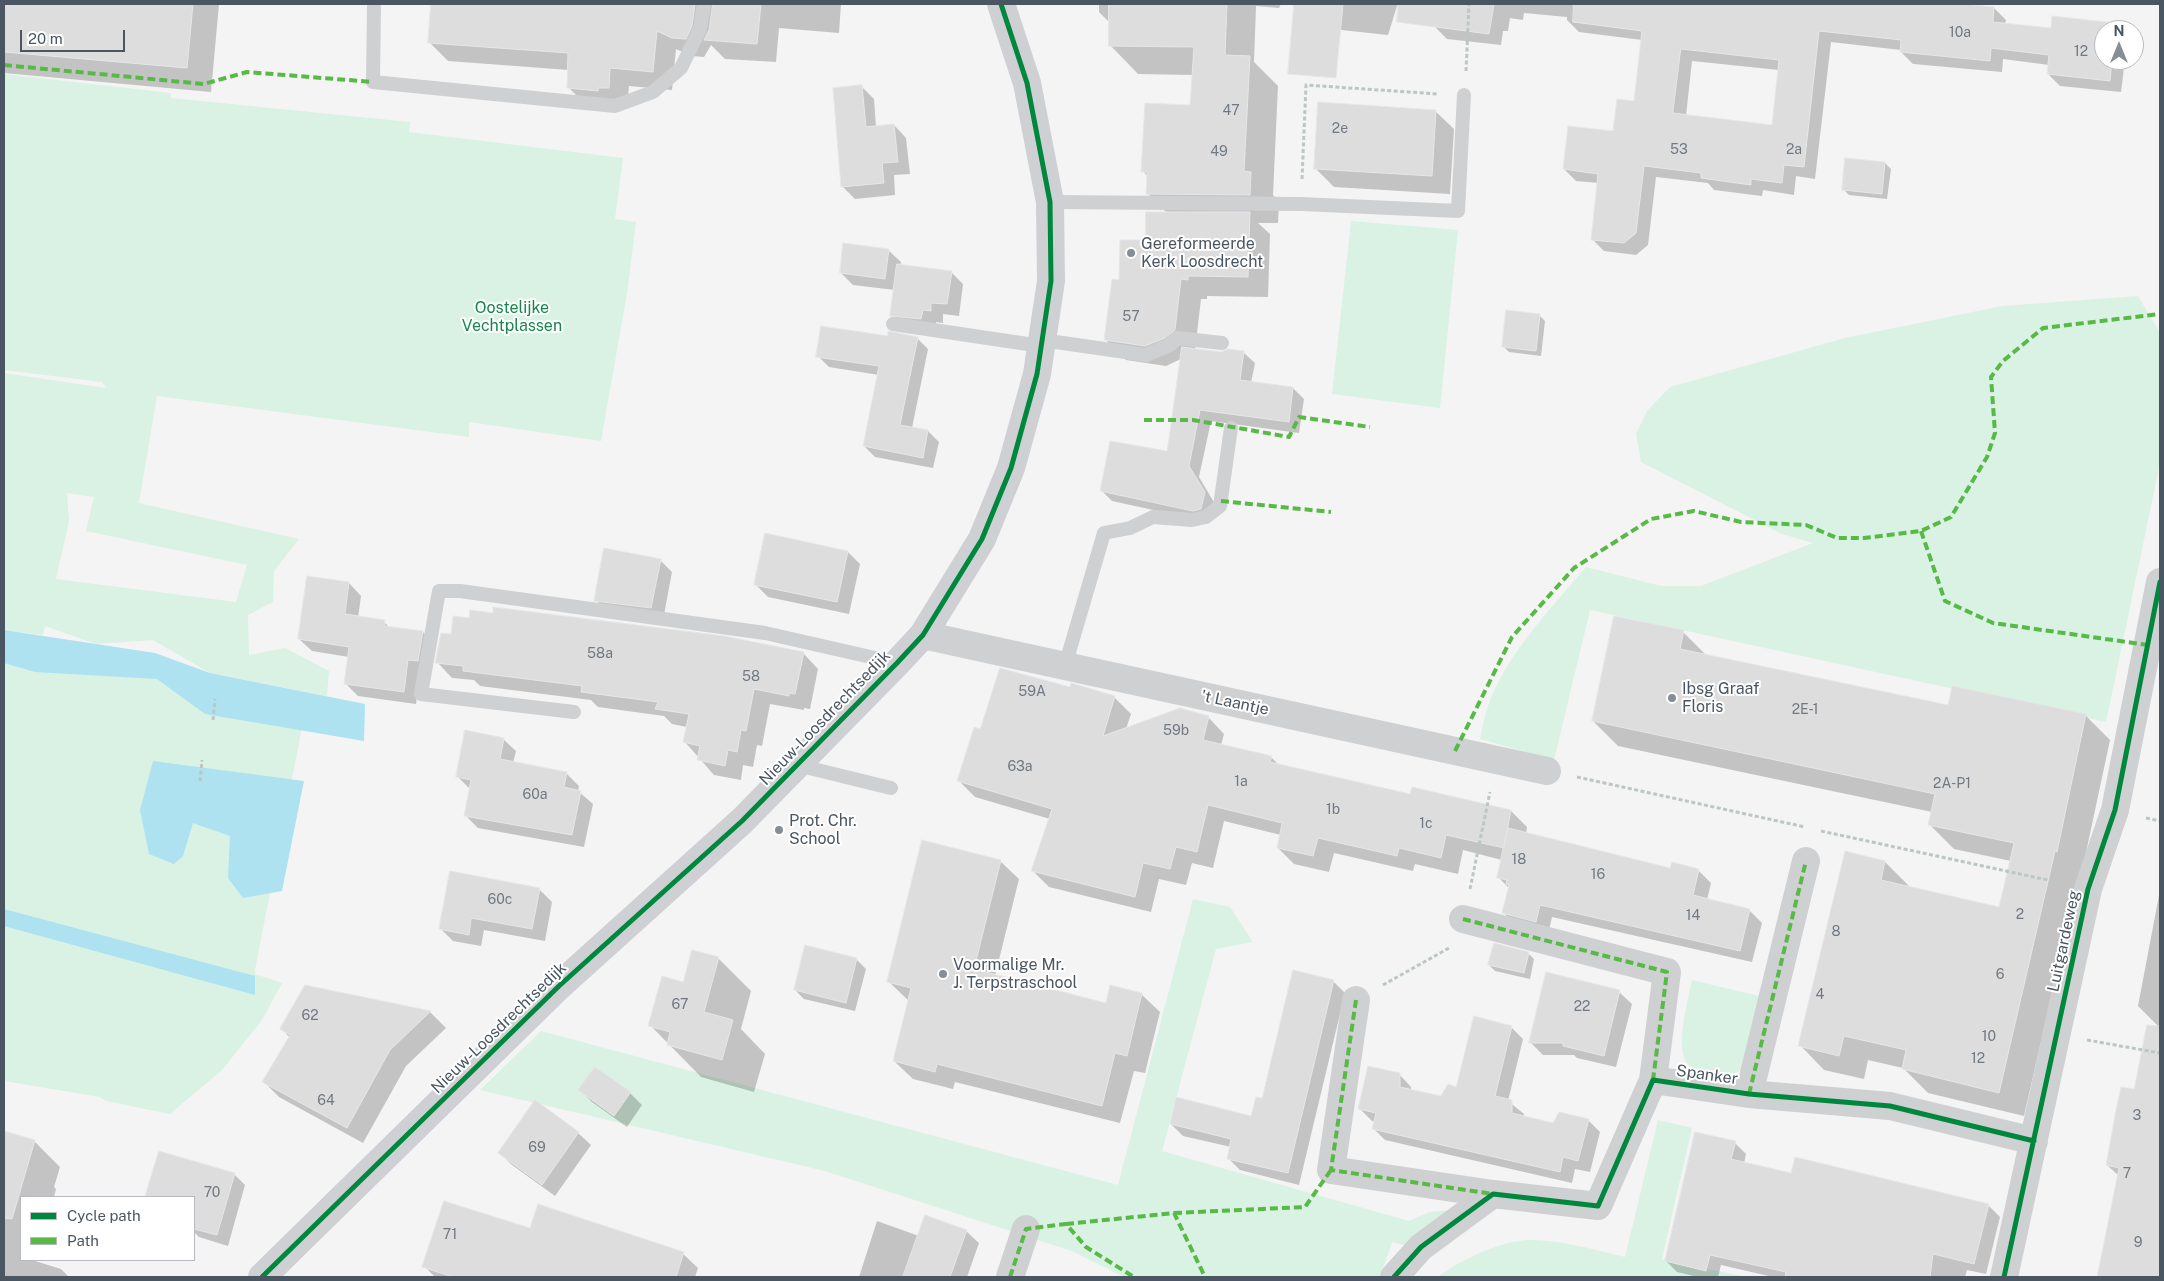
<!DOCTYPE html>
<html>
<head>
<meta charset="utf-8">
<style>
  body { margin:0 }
  #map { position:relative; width:2164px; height:1281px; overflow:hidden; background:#f4f4f4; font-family:"Public Sans",sans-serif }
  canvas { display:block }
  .frame { position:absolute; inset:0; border:5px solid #4a5661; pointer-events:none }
  .legend { position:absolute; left:20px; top:1196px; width:175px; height:65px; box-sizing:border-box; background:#fff; border:1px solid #b7bbc0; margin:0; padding:6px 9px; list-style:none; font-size:15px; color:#4a5661 }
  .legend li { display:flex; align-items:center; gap:10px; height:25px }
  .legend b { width:25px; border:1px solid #b7bbc0 }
  .north { position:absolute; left:2094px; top:20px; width:50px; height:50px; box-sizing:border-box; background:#fff; border:1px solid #b7bbc0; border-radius:50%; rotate:0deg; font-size:14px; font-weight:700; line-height:20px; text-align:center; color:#4a5661 }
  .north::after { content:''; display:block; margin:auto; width:18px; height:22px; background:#868d94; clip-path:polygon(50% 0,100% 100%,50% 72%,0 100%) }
  .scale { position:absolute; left:20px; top:30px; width:105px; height:22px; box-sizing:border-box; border:2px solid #4a5661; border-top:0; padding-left:6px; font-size:15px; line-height:18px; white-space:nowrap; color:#4a5661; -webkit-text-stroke:4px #fff; paint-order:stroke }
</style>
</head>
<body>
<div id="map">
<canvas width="2164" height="1281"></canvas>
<div class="frame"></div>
<ul class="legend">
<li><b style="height:6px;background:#00873e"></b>Cycle path</li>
<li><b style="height:6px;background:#58b947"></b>Path</li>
</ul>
<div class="north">N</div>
<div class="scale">20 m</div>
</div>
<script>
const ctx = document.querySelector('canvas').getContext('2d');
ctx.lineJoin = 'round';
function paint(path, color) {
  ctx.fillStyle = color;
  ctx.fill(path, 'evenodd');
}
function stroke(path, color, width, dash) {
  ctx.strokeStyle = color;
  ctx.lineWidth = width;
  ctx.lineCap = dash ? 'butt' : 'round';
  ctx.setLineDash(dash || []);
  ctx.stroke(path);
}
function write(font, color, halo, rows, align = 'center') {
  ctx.font = font + ' "Public Sans",sans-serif';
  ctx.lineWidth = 4;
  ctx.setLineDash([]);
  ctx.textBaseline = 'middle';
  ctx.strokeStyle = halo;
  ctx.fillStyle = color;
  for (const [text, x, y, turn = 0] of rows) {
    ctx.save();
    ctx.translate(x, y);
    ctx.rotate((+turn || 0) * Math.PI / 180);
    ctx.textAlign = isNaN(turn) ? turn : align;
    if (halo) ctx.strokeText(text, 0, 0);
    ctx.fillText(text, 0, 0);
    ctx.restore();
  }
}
const green = new Path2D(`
  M4,74l167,19v5l239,24 -1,10 214,26 -8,61 21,3 -9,71 -26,148 -132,-19v15l-312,-41 -18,107 160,36 -25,32 -1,31 -25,13 1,40 36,-7 44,23 -2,25 -117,-23 -57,-33 -57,4 -51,-18 -2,9 -39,-5v-257l102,15 -4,-6 -98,-12zM67,493l27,4 -8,34 161,34 -11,37 -180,-23 13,-58z
  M1351,221l107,9 -18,178 -108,-14z
  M2138,296l22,37v130l-54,259 -516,-112 -36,150 -74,-21c2,-10 4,-20 7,-30 18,-54 63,-99 99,-142l75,19h40l112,-43 -31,-9 -141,-72 -5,-28 11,-23 23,-24 175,-49 157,-32z
  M4,638l304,58 -53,274v4l27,9 -20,37 -40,50 -52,44 -64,-13 -6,-4 -96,-16z
  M1193,899l37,8 23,35 -37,7 -54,202 247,70 20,-9 25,-2 -41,37 -21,-5 -12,35h-256l-52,-26 -247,-80 -345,-81 61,-59 577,154z
  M1692,980l67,16 -12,70c-13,10 -24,11 -39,7 -7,-2 -16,-3 -21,-10 -12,-17 1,-63 5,-83z
  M1658,1120l34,8 -30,131 84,18h-309c24,-17 66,-38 97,-37 30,1 62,10 91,17z`);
const water = new Path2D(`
  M4,630l151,23 55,20 155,31 -1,37 -159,-27 -48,-35 -122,-7 -31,-9z
  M153,761l151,20 -22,110 -39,7 -15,-20 2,-42 -37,-13 -10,33 -9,8 -25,-10 -9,-44z
  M4,909l251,67v19l-251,-69z`);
const shadow = new Path2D(`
  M4,4h215l-8,88 -207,-19z
  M432,4h409l-2,29 -60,-5 -3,34 -51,-3 -14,-14 -7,12 -12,-1 -16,-7 -4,41 -43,-4 -2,21 -40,-1 -19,-19 1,-17 -121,-9 -19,-19z
  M1099,4h182l-2,4 -23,-2 -2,56 24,24 -5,109 6,6 -1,22h-20l12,11 -2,63 -61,-1v3h-6l-6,51 26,3h23l11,10 -4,20 42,5 11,11 -5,34 -88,-12 -12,56 16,27 -11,17 -92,-20 -11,-11 67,-38 13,-93 -15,7 -40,-6 -20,-20 14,-58 47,-69 -19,-19v-17l-5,-6 48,-65 2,-31 -55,-1 -28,-29v-22l-11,-11z
  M1317,4h636l41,4 12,12 -1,4 47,5 63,-5 6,6h-17v30h21l-4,32 -61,-6 -12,-12 1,-9 -46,-6 -1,13 -89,-8 -12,-12v-2l-70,-8 -16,137 -19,-3 -2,19 -31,-5 -1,6 -48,-6 -6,-7 -52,-6 -8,68 -12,10 -32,-4 -12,-12 7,-56 -23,-2 -12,-12 50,-36 21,-31 7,-62 -63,-8 -12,-12v-3l-43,-4 -1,7 -13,-2 -2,13h-5l-2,14 -54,-6 -12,-12 -5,-19 -33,-2 -9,29 -56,-6 -13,-12zM1692,61l87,9 -6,57 -87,-11z
  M862,87l12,12 2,28 18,-2 12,13 4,36 -16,1 1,20 -40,4 -13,-13z
  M1435,111l19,18 -4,65 -116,-7 -18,-18z
  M1885,163l6,6 -4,30 -38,-4 -6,-6z
  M888,250l13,12 -1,4 51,6 12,12 -4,32 -16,-2v9l-7,-1 -2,9 -30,-3 -13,-13 4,-25 -42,-5 -12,-12z
  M1539,315l6,6 -4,35 -32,-4 -6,-6z
  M889,337l28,1 11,11 -16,79 16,3 11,11 -6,26 -58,-11 -11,-11 15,-71 -50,-8 -11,-11z
  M848,552l12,12 -11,50 -81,-17 -13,-13z
  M660,560l12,12 -9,48 -55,-7 -12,-13z
  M308,578l41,5 12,13 -3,22 26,4 6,6 33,4 12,12 -15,27 -4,33 -58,-8 -13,-13 4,-26 -37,-6 -13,-12z
  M1683,632l24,24 242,50 136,9 25,25 -29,136 -2,-1 -55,241 -96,-23 -25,-25 -35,-8 -4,19 -40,-9 -24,-25 85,-183 25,25 90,21 11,-47 -57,-12 -25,-25 3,-12 -314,-66 -25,-25z
  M803,653l15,16 -8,40 -6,-1v2l-34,-6 -8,42 -5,-1 -4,22 -10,-2 -2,15 -27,-5 -29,-33 2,-15 -15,-3 -8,-8 -66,-9 -7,-7 -111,-14 -6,-6 -22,-2 -15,-16z
  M1071,688l43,9 17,17 -5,15 82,-12 16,17 -3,11 50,12 9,9 131,29 100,16 16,16 -1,7 145,35 27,1 13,13 -4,17 43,11 12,12 -10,39 -200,-45 -4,17 -33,-9 -12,-13 6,-24 -11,-11 4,-17 -39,-10 -5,24 -43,-10 -2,7 -79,-18 -5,19 -35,-8 -16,-16 3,-13 -57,-14 -11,47 -21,-5 -6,22 -27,-6 -8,33 -102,-25 -16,-16 17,-52 -75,-22 -16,-16 22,-51z
  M503,739l13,12 -3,12 53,10 13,13 -1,5 15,13 -9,43 -106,-19 -12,-12 4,-27 -13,-13z
  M1000,861l19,18 -24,97 112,28 34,-10 19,18 -15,61 -11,-2 -14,52 -165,-41 -2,7 -40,-10 -19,-18 15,-60 -20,-19z
  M539,889l13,13 -7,39 -61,-11 -3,16 -28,-5 -13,-13z
  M2160,890v387h-59l-2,-3 20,-98 -12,-11 28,-74 13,-20 9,-46 -19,-19z
  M1528,953l6,6 -4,20 -35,-8 -6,-6z
  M718,958l33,33 -10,38 24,25 -11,38 -53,-15 -51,-52 34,-41z
  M856,959l10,10 -11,42 -51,-12 -9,-9z
  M1333,981l12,12 -46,192 -59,-15 -12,-12 3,-11 -48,-11 -12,-12 81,-7z
  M306,986l124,26 16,16 -40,38 -43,77 -84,-46 -16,-16 27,-43 -8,-9z
  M1619,992l13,12 -16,63 -39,-9 -3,-3h-31l-12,-12z
  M1511,1027l12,12 -15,62 16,13v3l30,8 34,-5 12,12 -10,40 -15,-3 -3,14 -187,-43 -12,-12 2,-6 -3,-1 -12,-12 39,-35 12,13v4l30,7 16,-10z
  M580,1090l50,3 12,12 -15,22 -35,-25z
  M4,1132l30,9 26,26 -6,20 2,2 -2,8h-33v63h14v1l26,8 8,8h-65z
  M578,1133l13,12 -36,51 -43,-31 -12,-12z
  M1735,1143l11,11 -2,9 48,12 196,30 12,12 -14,57 -19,-4 -2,7h-192l-52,-12 -3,12h-20l-21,-5 -11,-11z
  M160,1152l74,22 11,11 -17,61 -29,-9 -5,-5v-35h-48z
  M877,1221l42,15 47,-5 13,12 -12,34h-108z
  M531,1230l152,24 15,14 -3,9h-260l-11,-11z`);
const building = new Path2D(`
  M4,4h189l-6,64 -183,-16z
  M431,4h264l-3,22 -6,13 -14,-1 -15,-7 -4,41 -43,-4 -1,20h-11v3l-31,-3 1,-35 -140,-10z
  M713,4h48l-4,40 -53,-4 5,-10z
  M1109,4h118l-2,51 25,1 -6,115 7,1 -1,23 -104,-1 1,-22h-6l4,-69 45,2 4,-58 -85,-1z
  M1294,4h49l-7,74 -48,-4z
  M1398,4h96l-5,30 -92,-12z
  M1574,4h390l30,3 -1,15 58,6 1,-12 64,7 -1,7h-11v30h8l-2,21 -63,-7 2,-19 -58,-7 -1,13 -90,-9 1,-12 -82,-9 -15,136 -20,-2 -2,18 -31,-4v6l-50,-7v-5l-57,-7 -8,67 -12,10 -33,-3 7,-66 -35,-5 5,-43 45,5 4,-32 17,2 8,-70 -69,-9zM1681,49l98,11 -7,65 -99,-12z
  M862,85l4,42 28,-3 4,38 -16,1 2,20 -43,4 -8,-99z
  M1318,102l118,8 -4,66 -118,-7z
  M1845,158l40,4 -3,32 -40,-4z
  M1146,212h104l-2,65 -60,-1v4l-7,-1 -6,51 -10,8 -20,8 -41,-6 8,-61 7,1 1,-40h25z
  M843,243l46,6 -4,30 -45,-6z
  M897,264l55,7 -5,33 -16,-1v8l-8,-1 -2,9 -31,-3z
  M1506,310l34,4 -4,37 -34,-4z
  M821,326l67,10v-5l30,6 -18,88 28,5 -5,28 -60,-12 16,-80 -63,-9z
  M1182,347l39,5 7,-3 16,2 -4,29 53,7 -4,35 -89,-12 -11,56 16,26 -4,17 -8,2 -93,-20 10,-50 57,10z
  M765,533l83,18 -11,51 -83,-17z
  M604,548l57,11 -10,49 -57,-7z
  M307,576l42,6 -4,32 40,6 -1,6 39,5 -5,30 -10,-1 -4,32 -60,-8 5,-37 -51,-8z
  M493,607l231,29 80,16 -9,42 -6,-1v3l-35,-7 -8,42 -5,-1 -4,22 -9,-2 -3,16 -28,-6 3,-14 -17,-4 6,-28 -34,-5 3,-7 -77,-10 1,-6 -119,-15v-5l-28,-3 6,-30 10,1 2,-18 16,2 1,-8 23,3z
  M1614,616l70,14 -4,19 268,56 4,-19 134,28 -29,138 -2,-1 -56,242 -97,-24 4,-19 -62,-14 -5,20 -41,-10 47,-195 40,10 -4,19 118,27 15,-64 -86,-18 7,-31 -343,-73z
  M1000,668l70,19 1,-4 7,2 37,11 -12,40 77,-28 29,8 -6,24 69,16 -2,6 140,32 2,-7 99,23 -7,38 -58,-13 -5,23 -42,-10 -2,8 -79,-18 -5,18 -36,-8 5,-25 -74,-18 -11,47 -21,-5 -6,22 -27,-6 -8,34 -104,-26 21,-62 -95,-28 17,-54 6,2z
  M465,730l39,8 -4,21 67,13 -3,15 17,4 -9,44 -108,-19 7,-36 -15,-3z
  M1508,828l162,40 2,-6 27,7 -6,26 57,14 -10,42 -200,-46 -4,17 -34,-9 7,-28 -3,-1 1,-4 -10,-2z
  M922,840l79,20 -27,109 132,34 4,-18 32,8 -15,63 -12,-3 -13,53 -165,-42 -2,8 -42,-11 18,-73 -24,-6z
  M450,871l90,17 -8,41 -61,-11 -2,17 -30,-6z
  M1494,943l35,9 -5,21 -36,-8z
  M805,945l52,13 -11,45 -52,-13z
  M692,950l27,7 -15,55 29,8 -11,40 -55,-15 3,-13 -22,-6 14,-50 21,6z
  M1293,970l41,10 -46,193 -61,-14 4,-20 -61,-15 6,-27 75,19 5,-19 6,1z
  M1546,972l74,18 -16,66 -41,-10v-3h-34z
  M305,985l126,26 -41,39 -43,78 -85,-46 28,-47 -10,-6z
  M1474,1016l38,10 -17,70 17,4v13l41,10 6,-11 30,7 -11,42 -15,-4 -3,15 -188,-43 4,-16 -18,-4 10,-43 32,7v14l41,9 7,-12 8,3z
  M2147,1025l13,1v251h-63l22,-109 -13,-3 10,-55 5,-23 13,2z
  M595,1067l36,25 -17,24 -36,-26z
  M535,1100l44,32 -37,53 -44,-32z
  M4,1131l31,9 -23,79 -8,-1z
  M1695,1132l41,9 -5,18 60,14 4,-16 194,47 -15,60 -41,-10 -3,23h-145l1,-5 -76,-17 -4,16 -41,-10z
  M159,1151l76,22 -18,62 -23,-6v-32h-49z
  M444,1201l86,27 8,-24 146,48 -8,25h-223l-31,-10z
  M925,1215l42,15 -17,47h-47z`);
const path = new Path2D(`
  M1466,71l3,-67
  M1302,179l4,-94 132,9
  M213,720l2,-21
  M1577,777l228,50
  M200,781l2,-21
  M2146,818l14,3
  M1821,831l236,51
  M1470,889l20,-97
  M1383,985l66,-37
  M2087,1040l73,13`);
const lane = new Path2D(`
  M374,4l-1,78 242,24 38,-14 28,-24 19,-39 4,-25
  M1050,202l251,2 157,7 6,-116
  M893,324l148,22
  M1042,340l104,15 24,-10 7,-7 45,5
  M1065,666l39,-133 26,-5 23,-11 39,3 14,-3 14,-11 11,-78
  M574,712l-153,-18 18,-103h21l305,42 132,30
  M797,765l94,23`);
const street = new Path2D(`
  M923,635l624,136
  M1463,919l204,53 -14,108
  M1356,1000l-25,170 162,24
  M1749,1094l57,-233
  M1010,1277l16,-48
  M1394,1277l27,-30 72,-53 105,12 55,-126 96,14 141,12 144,35
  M2004,1277l84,-388 27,-79 45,-228`);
const secondary = new Path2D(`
  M262,1277l297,-291 183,-165 155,-158 26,-28 59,-96 29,-71 26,-94 14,-93 -1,-79 -23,-119 -26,-79`);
const quiet = new Path2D(`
  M4,65l200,19 43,-12 126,10
  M1144,420h49l96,17 10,-20 71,10
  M1221,501l110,11
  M1921,531l24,70 48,22 155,22
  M1455,751l57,-114 62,-69 77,-49 43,-8 47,11 65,3 31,13h27l57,-7 30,-14 36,-60 8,-24 -4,-56 12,-16 40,-33 117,-14
  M1463,919l204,53 -14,108
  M1356,1000l-25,170 162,24
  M1749,1094l57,-233
  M1174,1213l131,-6 26,-37
  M1066,1224l108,-11 31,64
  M1010,1277l16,-48 40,-5 20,23 48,30`);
const cycleway = new Path2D(`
  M262,1277l297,-291 183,-165 155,-158 26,-28 59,-96 29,-71 26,-94 14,-93 -1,-79 -23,-119 -26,-79
  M1394,1277l27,-30 72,-53 105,12 55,-126 96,14 141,12 144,35
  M2004,1277l84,-388 27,-79 45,-228`);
const markers = [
  [1131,253,5,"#868d94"],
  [1672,698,5,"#868d94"],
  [779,830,5,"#868d94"],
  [943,974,5,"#868d94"]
];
const numberNames = [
  ["10a",1960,33],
  ["12",2081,52],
  ["47",1231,111],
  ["2e",1340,129],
  ["53",1679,150],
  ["2a",1794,150],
  ["49",1219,152],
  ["57",1131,317],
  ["58a",600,654],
  ["58",751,677],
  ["59A",1032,692],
  ["2E-1",1805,710],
  ["59b",1176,731],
  ["63a",1020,767],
  ["1a",1241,782],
  ["2A-P1",1952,784],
  ["60a",535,795],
  ["1b",1333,810],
  ["1c",1426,824],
  ["18",1519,860],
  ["16",1598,875],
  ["60c",500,900],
  ["2",2020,915],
  ["14",1693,916],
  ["8",1836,932],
  ["6",2000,975],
  ["4",1820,995],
  ["67",680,1005],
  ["22",1582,1007],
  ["62",310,1016],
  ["10",1989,1037],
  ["12",1978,1059],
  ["64",326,1101],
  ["3",2137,1116],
  ["69",537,1148],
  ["7",2127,1174],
  ["70",212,1193],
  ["71",450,1235],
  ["9",2138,1243]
];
const poiNames = [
  ["Gereformeerde",1141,244],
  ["Kerk Loosdrecht",1141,262],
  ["Ibsg Graaf",1682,689],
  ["Floris",1682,707],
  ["Prot. Chr.",789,821],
  ["School",789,839],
  ["Voormalige Mr.",953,965],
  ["J. Terpstraschool",953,983]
];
const parkNames = [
  ["Oostelijke",512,308],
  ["Vechtplassen",512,326]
];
const streetNames = [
  ["'t Laantje",1235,703,12],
  ["Nieuw-Loosdrechtsedijk",825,718,-46],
  ["Luitgardeweg",2064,941,-78],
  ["Nieuw-Loosdrechtsedijk",499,1028,-44],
  ["Spanker",1707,1075,8]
];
paint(green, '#d9f2e3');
paint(water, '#aee2f0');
paint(shadow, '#0003');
paint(building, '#ddddde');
stroke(building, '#e5e6e7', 1);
stroke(path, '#bcc7c4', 3, [4, 2.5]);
stroke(lane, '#ced0d2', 14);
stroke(street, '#ced0d2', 28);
stroke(secondary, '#ced0d4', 28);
stroke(quiet, '#58b947', 4, [8, 4]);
stroke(cycleway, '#00873e', 5);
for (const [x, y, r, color] of markers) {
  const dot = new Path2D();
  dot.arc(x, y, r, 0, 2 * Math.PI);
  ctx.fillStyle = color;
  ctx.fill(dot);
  stroke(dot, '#fff', 2);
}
write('14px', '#707881', null, numberNames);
write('16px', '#4a5661', '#fff', poiNames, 'left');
write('16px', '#17864f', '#fff', parkNames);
write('16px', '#4a5661', '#fff', streetNames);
</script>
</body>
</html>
